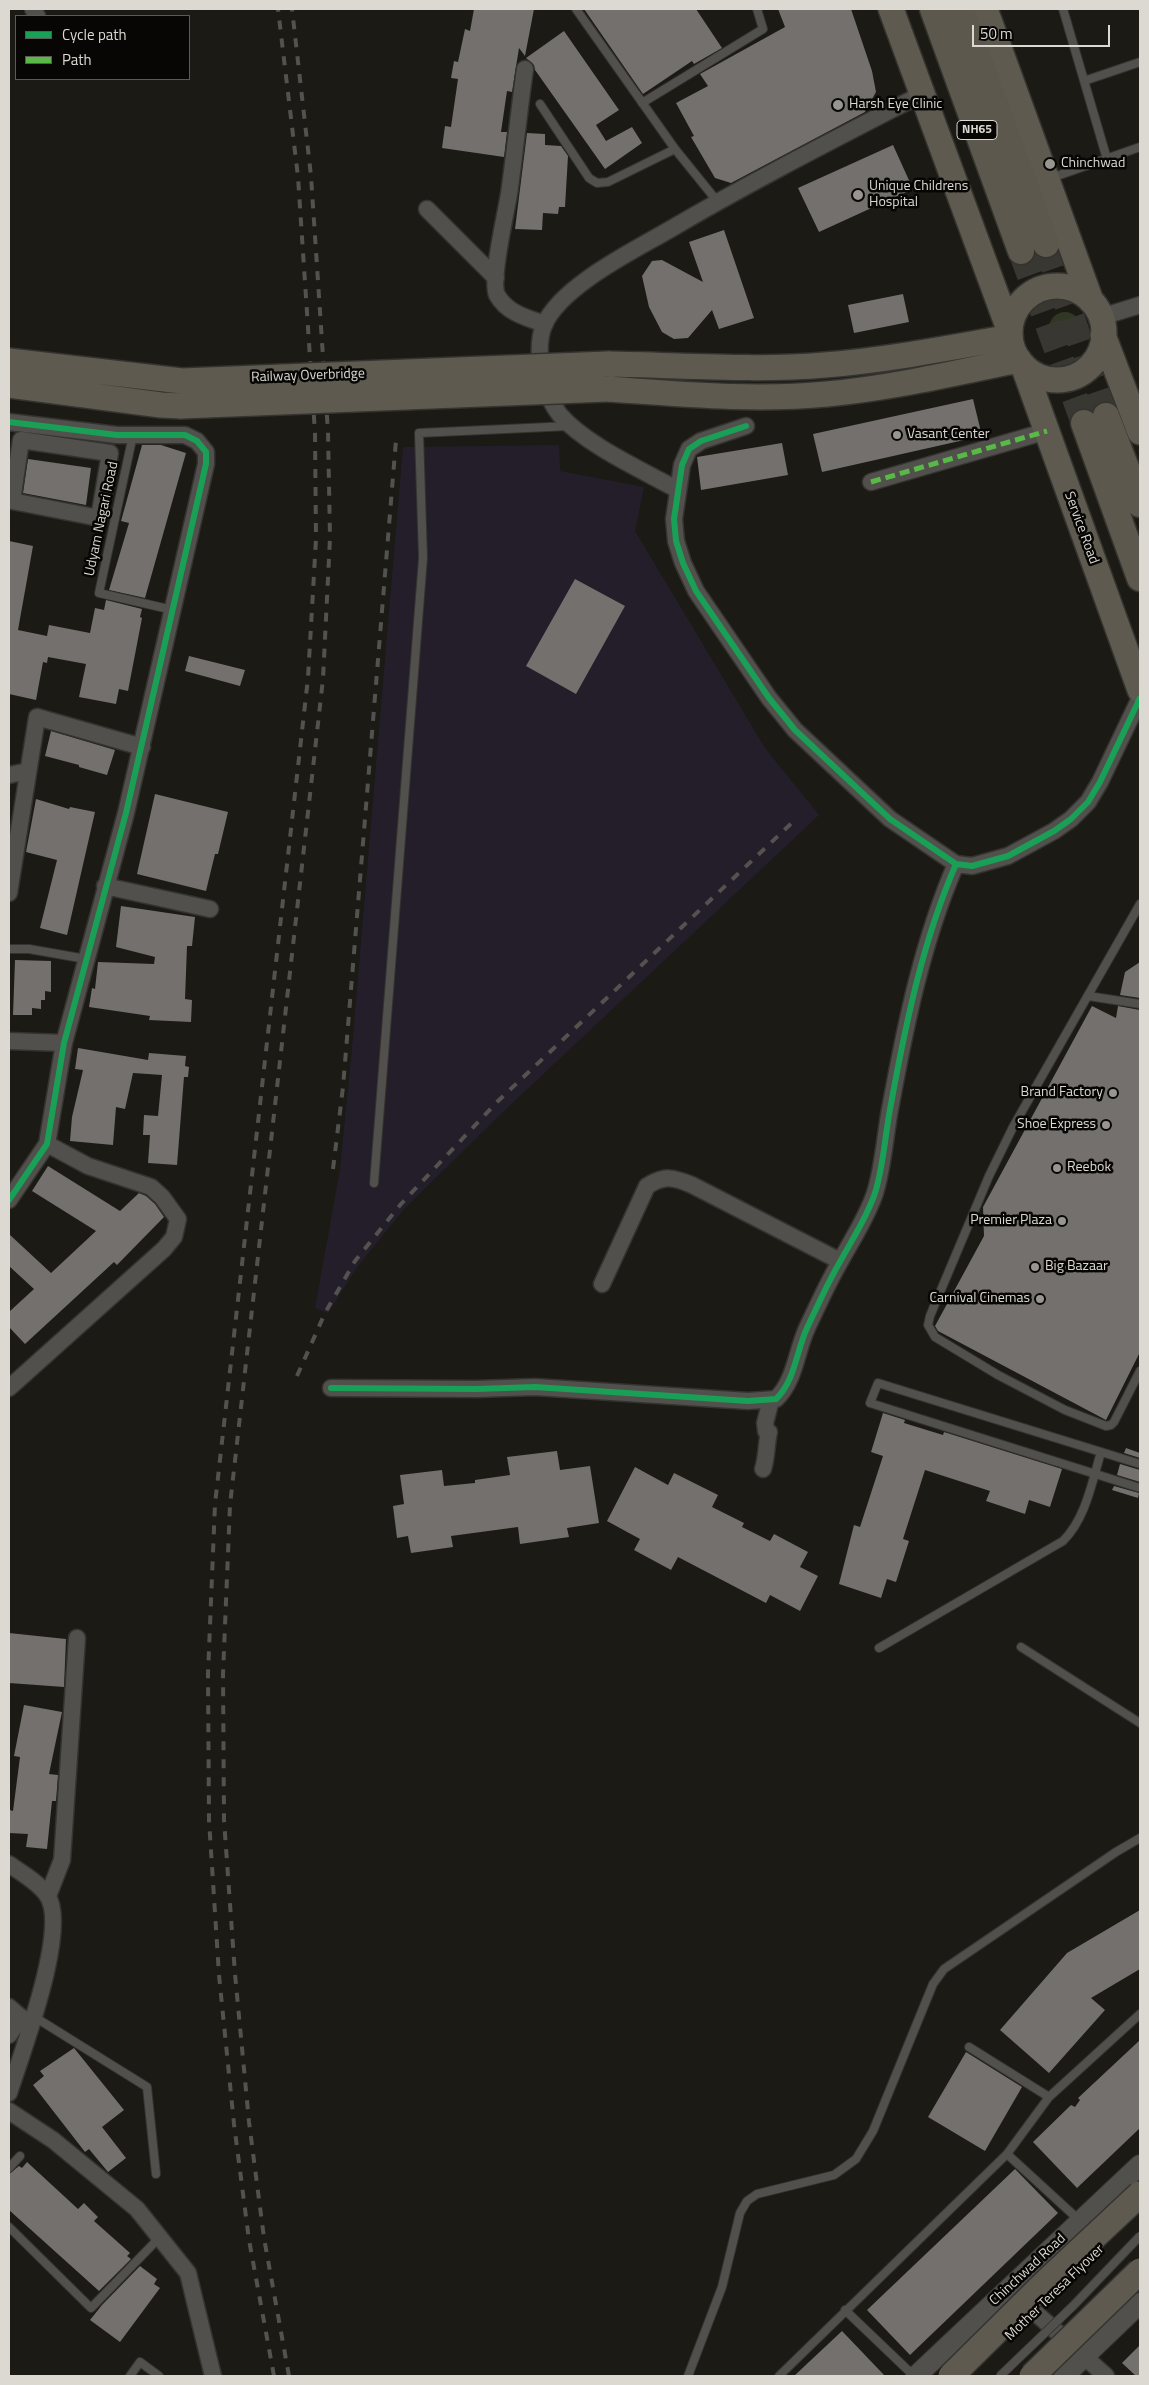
<!DOCTYPE html>
<html>
<head>
<meta charset="utf-8">
<style>
  body { margin:0 }
  #map { position:relative; width:1149px; height:2385px; overflow:hidden; background:#1b1a15; font-family:"Titillium Web",sans-serif }
  canvas { display:block }
  .frame { position:absolute; inset:0; border:10px solid #dbd9d2; pointer-events:none }
  .legend { position:absolute; left:15px; top:15px; width:175px; height:65px; box-sizing:border-box; background:#070604; border:1px solid #5c5a56; margin:0; padding:6px 9px; list-style:none; font-size:15px; color:#dbd9d2 }
  .legend li { display:flex; align-items:center; gap:10px; height:25px }
  .legend b { width:25px; border:1px solid #5c5a56 }
  .scale { position:absolute; left:972px; top:25px; width:138px; height:22px; box-sizing:border-box; border:2px solid #dbd9d2; border-top:0; padding-left:6px; font-size:15px; line-height:18px; white-space:nowrap; color:#dbd9d2; -webkit-text-stroke:4px #070604; paint-order:stroke }
</style>
</head>
<body>
<div id="map">
<canvas width="1149" height="2385"></canvas>
<div class="frame"></div>
<ul class="legend">
<li><b style="height:6px;background:#1a9f57"></b>Cycle path</li>
<li><b style="height:6px;background:#58b947"></b>Path</li>
</ul>
<div class="scale">50 m</div>
</div>
<script>
const ctx = document.querySelector('canvas').getContext('2d');
ctx.lineJoin = 'round';
function paint(path, color) {
  ctx.fillStyle = color;
  ctx.fill(path, 'evenodd');
}
function stroke(path, color, width, dash) {
  ctx.strokeStyle = color;
  ctx.lineWidth = width;
  ctx.lineCap = dash ? 'butt' : 'round';
  ctx.setLineDash(dash || []);
  ctx.stroke(path);
}
function write(font, color, halo, rows, align = 'center') {
  ctx.font = font + ' "Titillium Web",sans-serif';
  ctx.lineWidth = 5;
  ctx.setLineDash([]);
  ctx.textBaseline = 'middle';
  ctx.strokeStyle = halo;
  ctx.fillStyle = color;
  for (const [text, x, y, turn = 0] of rows) {
    ctx.save();
    ctx.translate(x, y);
    ctx.rotate((+turn || 0) * Math.PI / 180);
    ctx.textAlign = isNaN(turn) ? turn : align;
    if (halo) ctx.strokeText(text, 0, 0);
    ctx.fillText(text, 0, 0);
    ctx.restore();
  }
}
const industrial = new Path2D(`
  M559,445l1,26 84,16 -9,44 130,217 54,67 -315,296 -99,97 -47,58 -30,47 -13,-5 25,-139 12,-121 51,-601z`);
const green = new Path2D(`
  M1049 328a16 16 0 1 1 32 0a16 16 0 1 1-32 0Z`);
const building = new Path2D(`
  M474,9h60l-9,47 -6,-8 -7,44 -5,-1 -6,41h6l-3,25 -62,-9 3,-22 6,1 7,-48 -7,-1 3,-17 4,1 7,-33 5,2z
  M584,9h112l26,39 -28,16 -2,-3 -49,33z
  M778,9h73l21,62 4,21 -11,20 -134,71 -16,-5 -24,-41 3,-1 -18,-33 32,-17 -8,-12 85,-47z
  M564,31l55,79 -23,15 10,16 26,-14 10,16 -37,26 -70,-99 -1,-5 -8,-7z
  M527,133l18,1v11l16,1 7,10 -3,51h-6l-1,7 -15,-1 -1,17 -27,-1z
  M893,145l20,44 -94,43 -21,-44z
  M724,230l30,88 -35,11 -7,-19 -24,28 -14,1 -12,-7 -13,-25 -7,-31 10,-15 10,-1 41,22 -14,-40z
  M903,294l6,28 -55,11 -6,-28z
  M973,399l9,37 -160,36 -9,-38z
  M782,443l6,32 -87,15 -4,-33z
  M142,445h19l25,8 -41,145 -36,-8 20,-67 -8,-2z
  M28,459l63,9 -5,37 -63,-12z
  M9,541l24,5 -15,84 29,6 2,-11 41,8 5,-25 9,2 2,-10 36,9 -2,8 2,1 -14,73 -9,-2 -3,15 -37,-7 7,-33 -38,-7 -1,6 -4,-1 -7,38 -27,-6z
  M575,579l50,27 -49,88 -50,-28z
  M189,656l56,14 -5,16 -55,-15z
  M51,731l64,19 -8,25 -28,-8v-2l-34,-9z
  M155,794l73,18 -10,42h-3l-9,37 -69,-17z
  M36,799l33,10 1,-2 25,5 -28,123 -27,-7 17,-68 -31,-8z
  M121,906l74,11 -3,29h-5l-2,53 7,1 -1,22 -42,-2 1,-4 -61,-9 3,-19 3,1 3,-27 56,2 1,-7 -39,-10z
  M15,960l36,1v31l-6,-1v9h-4v9l-9,-1v7h-19z
  M1140,962v36l-20,-3 5,-23z
  M1092,1006l24,12 2,-12 22,4v342l-34,68 -168,-89 -3,-5 49,-90 -1,-29z
  M78,1048l70,12 1,-7 37,3 -1,10 4,1 -1,10h-4l-7,88 -29,-2 2,-28h-7l1,-20 14,1 4,-41 -29,-2 -8,36 -9,-2 -3,38 -43,-4 2,-24 11,-47 -8,-1z
  M48,1166l72,45 19,-18 7,3 9,8 9,13 -47,48 -3,-3 -89,82 -16,-17v-15l25,-23 -25,-23v-32l42,39 45,-42 -64,-40z
  M883,1413l22,7 -1,3 39,12 1,-3 118,37 -12,38 -21,-7 -4,14 -39,-13 4,-10 -65,-21 -22,69 6,2 -13,41 -9,-3 -6,19 -42,-14 15,-59 6,2 23,-71 -12,-4z
  M1126,1448l14,5v5l-16,-5z
  M557,1451l3,19 30,-4 9,57 -32,5 2,9 -49,7 -2,-17 -67,9 2,11 -42,6 -3,-17 -11,2 -4,-32 11,-2 -4,-29 42,-5 2,16 31,-3v-3l35,-5 -3,-18z
  M1120,1464l20,6v12l-23,-7z
  M635,1467l33,18 6,-12 44,22 -6,12 32,16 -2,4 28,14 4,-7 34,18 -8,15 18,9 -18,35 -30,-16 -4,8 -88,-46 -7,13 -37,-20 6,-11 -33,-18z
  M1114,1486l25,7 -1,5 -26,-8z
  M9,1633l57,6 -2,48 -55,-4z
  M24,1705l38,7 -13,62 9,1 -2,26h-4l-5,48 -21,-2 2,-13 -19,-1 1,-23 3,1 7,-54 -6,-1z
  M1140,1910v59l-49,29 14,12 -56,63 -49,-43 67,-77z
  M1140,2040v88l-63,60 -44,-46 38,-37 4,2 5,-7 -2,-2z
  M74,2048l50,62 -22,17 24,31 -18,14 -19,-23 -4,3 -52,-67 11,-9 -4,-5z
  M966,2052l56,35 -37,64 -57,-34z
  M27,2162l51,47 6,-6 14,14 -4,4 36,32 -3,3 4,3 -32,32 -90,-81v-36l10,-8 3,2z
  M1015,2169l43,44 -148,142 -43,-45z
  M140,2266l17,13 -3,5 6,4 -40,54 -30,-22 12,-15z
  M842,2331l43,45h-91z
  M1140,2345v31h-4l-14,-13z`);
const trunkTunnel = new Path2D(`
  M1046,244l60,172
  M1021,251l63,172`);
const service = new Path2D(`
  M576,9l99,140 42,52
  M1063,9l44,150
  M1084,81l56,-19
  M642,103l121,-74 -6,-20
  M540,104l49,74 8,5 11,-1 67,-33
  M1051,178l89,-31
  M133,435l-34,158 74,17
  M1140,904l-127,223 -24,49 -59,140 -2,9 7,12 63,38 67,35 41,16 5,-1 3,-3 26,-51
  M9,949h20l57,10
  M1088,996l52,8
  M374,1183l49,-625 -4,-125 151,-7
  M1140,1464l-262,-81 -8,20 270,85
  M1021,1647l119,76
  M879,1648l184,-107c23,-23 29,-59 38,-89
  M33,2016l114,71 9,87
  M969,2047l80,50
  M1007,2154l72,66
  M9,2168l11,-12
  M9,2227l82,81 69,-71
  M845,2310l69,66
  M130,2376l10,-14 19,14
  M688,2376l34,-89 18,-74 7,-12 10,-7 77,-19 22,-16 17,-28 60,-147 11,-15 172,-117 24,-14
  M779,2376l228,-222 42,-57 91,-83`);
const minor = new Path2D(`
  M33,9l4,7
  M525,69c-6,42 -10,83 -16,125 -3,19 -19,86 -12,101 10,18 30,23 48,29
  M427,209l69,69
  M1101,317l39,-12
  M9,422l108,13h68l12,6 9,11v12l-80,349 -62,230 -17,101 -38,56
  M746,426l-45,15 -12,8 -7,16 -8,54 2,22 7,22 13,28 73,107 26,32 95,89 66,45 16,2 36,-10 46,-25 17,-12 17,-17 12,-20 40,-84
  M21,440l89,13 -11,65 -87,-17z
  M871,482l176,-51
  M678,490c-36,-20 -92,-45 -118,-75 -17,-21 -26,-65 -16,-90 17,-39 89,-74 125,-95 83,-49 168,-92 253,-136
  M9,775l19,-4
  M105,886l105,23
  M9,893l28,-176 105,30
  M9,1041l55,2
  M602,1284l45,-98c18,-11 26,-9 45,-1l148,76
  M9,1388l155,-139 10,-12 4,-18 -16,-22 -11,-10 -63,-21 -41,-22
  M331,1388l145,1 59,-2 213,14 28,-2c19,-18 20,-47 31,-71 11,-23 21,-46 34,-68 12,-22 26,-43 34,-67 9,-29 10,-60 16,-89 15,-82 32,-164 65,-240
  M763,1469c4,-12 3,-24 6,-37l-3,-1 -1,-8 6,-23
  M9,1864c12,9 29,18 38,31 23,32 -26,160 -38,198
  M48,1896l14,-36 15,-222
  M9,2007l22,19
  M9,2035l12,-18
  M9,2111l44,29 84,69 51,64 25,103
  M1019,2298l87,78`);
const tertiary = new Path2D(`
  M916,2376l224,-211
  M1064,2376l76,-73`);
const primary = new Path2D(`
  M891,9l119,323
  M985,9l106,292
  M1010 333a47 47 0 1 1 94 0a47 47 0 1 1-94 0Z
  M1103,335l37,97
  M9,361l173,20
  M608,364c72,1 145,7 217,1 62,-5 124,-17 185,-28
  M1023,365l117,325
  M9,385l152,20 20,1
  M607,389c73,5 147,12 220,5 65,-6 128,-21 192,-34`);
const trunk = new Path2D(`
  M933,9l88,242
  M960,9l86,235
  M1106,416l34,88
  M1084,423l56,155`);
const rail = new Path2D(`
  M333,1169l10,-82 53,-647
  M297,1376l28,-63 30,-52 46,-57 96,-102 300,-284
  M274,2376l-25,-136 -15,-116 -15,-149 -10,-155 -1,-146 7,-170 93,-826 8,-139 -1,-106 -17,-256 -20,-168
  M289,2376l-25,-138 -15,-116 -14,-148 -11,-154 -1,-146 7,-169 93,-826 7,-141 -2,-106 -17,-256 -19,-167`);
const serviceBridge = new Path2D(`
  M1000,2376l73,-70 67,-70`);
const primaryBridge = new Path2D(`
  M182,381l426,-17
  M181,406l426,-17
  M951,2376l96,-95 93,-87
  M1032,2376l108,-105`);
const quiet = new Path2D(`
  M871,482l176,-51`);
const cycleway = new Path2D(`
  M9,422l108,13h68l12,6 9,11v12l-80,349 -62,230 -17,101 -38,56
  M746,426l-45,15 -12,8 -7,16 -8,54 2,22 7,22 13,28 73,107 26,32 95,89 66,45 16,2 36,-10 46,-25 17,-12 17,-17 12,-20 40,-84
  M331,1388l145,1 59,-2 213,14 28,-2c19,-18 20,-47 31,-71 11,-23 21,-46 34,-68 12,-22 26,-43 34,-67 9,-29 10,-60 16,-89 15,-82 32,-164 65,-240`);
const markers = [
  [838,105,6,"#989690"],
  [1050,164,6,"#989690"],
  [858,195,6,"#989690"],
  [897,435,5,"#989690"],
  [1113,1093,5,"#989690"],
  [1106,1125,5,"#989690"],
  [1057,1168,5,"#989690"],
  [1062,1221,5,"#989690"],
  [1035,1267,5,"#989690"],
  [1040,1299,5,"#989690"]
];
const shields = [
  [977,130,40]
];
const shieldNames = [
  ["NH65",977,130]
];
const poiNames = [
  ["Harsh Eye Clinic",849,105],
  ["Chinchwad",1061,164],
  ["Unique Childrens",869,187],
  ["Hospital",869,203],
  ["Vasant Center",907,435],
  ["Brand Factory",1103,1093,"right"],
  ["Shoe Express",1096,1125,"right"],
  ["Reebok",1067,1168],
  ["Premier Plaza",1052,1221,"right"],
  ["Big Bazaar",1045,1267],
  ["Carnival Cinemas",1030,1299,"right"]
];
const streetNames = [
  ["Railway Overbridge",308,376,-2],
  ["Udyam Nagari Road",102,519,-78],
  ["Service Road",1081,528,70],
  ["Chinchwad Road",1028,2270,-43],
  ["Mother Teresa Flyover",1055,2293,-44]
];
paint(industrial, '#241e2b');
paint(green, '#303722');
paint(building, '#74706d');
stroke(trunkTunnel, '#383731', 26, [26, 13]);
stroke(service, '#34332f', 10);
stroke(minor, '#34332f', 19);
stroke(tertiary, '#34332f', 22);
stroke(primary, '#34332f', 28);
stroke(trunk, '#34332f', 29);
stroke(service, '#51504c', 8);
stroke(minor, '#51504c', 16);
stroke(tertiary, '#51504c', 20);
stroke(primary, '#5e5a50', 25);
stroke(trunk, '#5d584d', 26);
stroke(rail, '#54524f', 4, [9, 9]);
stroke(serviceBridge, '#34332f', 10, []);
stroke(primaryBridge, '#34332f', 28, []);
stroke(serviceBridge, '#51504c', 8);
stroke(primaryBridge, '#5e5a50', 25);
stroke(quiet, '#58b947', 5, [10, 5]);
stroke(cycleway, '#1a9f57', 6);
for (const [x, y, r, color] of markers) {
  const dot = new Path2D();
  dot.arc(x, y, r, 0, 2 * Math.PI);
  ctx.fillStyle = color;
  ctx.fill(dot);
  stroke(dot, '#070604', 2);
}
for (const [x, y, w] of shields) {
  const box = new Path2D();
  box.roundRect(x - w / 2, y - 9.5, w, 19, 4);
  ctx.fillStyle = '#070604';
  ctx.fill(box);
  stroke(box, '#dbd9d2', 1);
}
write('bold 12px', '#dbd9d2', null, shieldNames);
write('14px', '#dbd9d2', '#070604', poiNames, 'left');
write('14px', '#dbd9d2', '#070604', streetNames);
</script>
</body>
</html>
